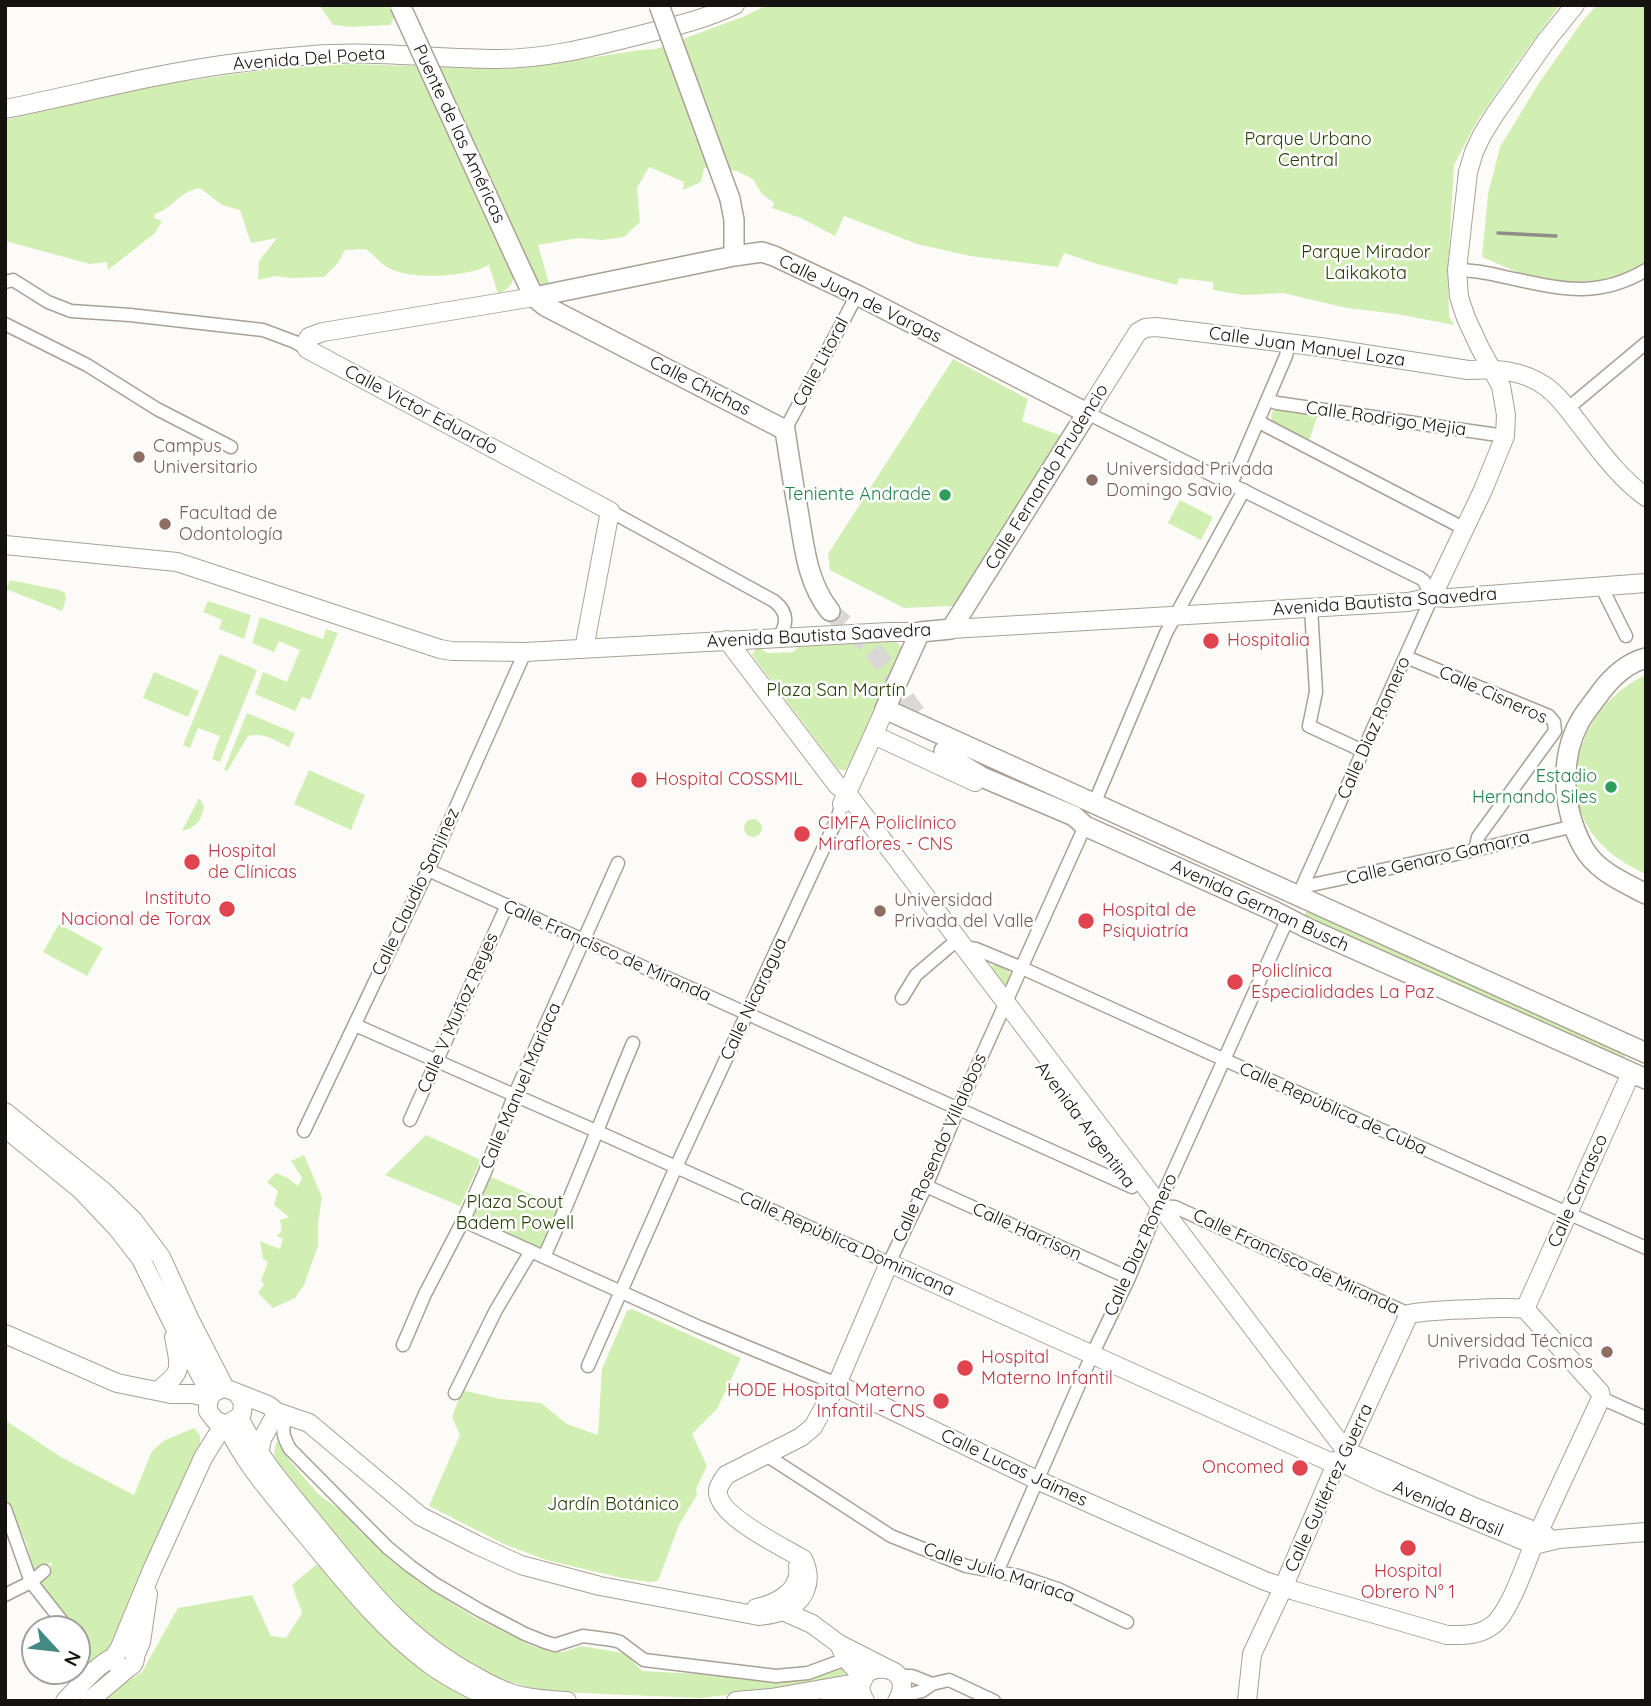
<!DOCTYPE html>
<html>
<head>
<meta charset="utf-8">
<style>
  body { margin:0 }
  #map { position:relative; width:1651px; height:1706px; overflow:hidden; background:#fdfbf8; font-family:Quicksand,sans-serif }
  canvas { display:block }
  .frame { position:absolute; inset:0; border:7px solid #16120f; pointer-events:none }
  .north { position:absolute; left:21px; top:1615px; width:70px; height:70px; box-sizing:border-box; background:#fff; border:2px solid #a2a09f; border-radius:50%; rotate:117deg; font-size:19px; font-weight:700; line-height:28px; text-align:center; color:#16120f }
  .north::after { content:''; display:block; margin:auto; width:24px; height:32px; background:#438a85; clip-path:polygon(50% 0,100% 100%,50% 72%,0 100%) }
</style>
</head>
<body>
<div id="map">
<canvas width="1651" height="1706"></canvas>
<div class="frame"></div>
<div class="north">N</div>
</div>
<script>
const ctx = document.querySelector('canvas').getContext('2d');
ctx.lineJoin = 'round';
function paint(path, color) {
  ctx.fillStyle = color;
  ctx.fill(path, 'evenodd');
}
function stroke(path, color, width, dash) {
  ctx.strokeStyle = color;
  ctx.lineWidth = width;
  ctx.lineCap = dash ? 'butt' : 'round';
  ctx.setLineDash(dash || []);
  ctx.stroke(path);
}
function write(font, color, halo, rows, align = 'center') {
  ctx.font = font + ' Quicksand,sans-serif';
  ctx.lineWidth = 5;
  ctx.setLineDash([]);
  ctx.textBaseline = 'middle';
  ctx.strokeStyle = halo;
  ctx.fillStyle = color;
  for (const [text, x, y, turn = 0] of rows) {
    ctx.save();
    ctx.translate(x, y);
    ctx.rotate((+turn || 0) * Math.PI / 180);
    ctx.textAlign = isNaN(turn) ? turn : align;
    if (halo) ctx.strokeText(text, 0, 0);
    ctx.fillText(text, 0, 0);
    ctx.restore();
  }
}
const green = new Path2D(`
  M319,5h82l-11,20 -38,2 -19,-2z
  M767,5h793l-43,58 -41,60 -22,42 -6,105 1,46 5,9 -57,-11 -50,-6 -64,-15 -40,2 -30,-5v-8l-34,-4 -2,7 -80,-21 -33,-11 -6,14 -88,-11 -53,-12 -73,-28 -9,20 -34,-18 -29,-10 2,-5 -12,-9 -9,-15 -16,-8 -33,-3 -3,14 -18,8 1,-8 -35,-15 -12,21 3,34 -16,15 -22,3 -24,-2 -40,7 13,45 -17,-11 -21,-5c2,11 -6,15 -15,20l-9,-29c-5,2 -11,5 -16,6 -21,6 -68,8 -86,-4 -8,-5 -14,-13 -21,-18l-21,1 -7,13 -14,14 -34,1 -14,-2 -18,4 1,-19 18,-23 -26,5 -11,-33 -18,-5 -22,-17c-22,4 -25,19 -45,26l-1,4 8,3 -7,12 -47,37 -1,-8 -17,2 -85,-23v-121l153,-35 113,-16 80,-5 145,5 29,-1 115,-18 16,-1 89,-33z
  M1597,5h49v260c-41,19 -74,24 -118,11 -15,-5 -31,-13 -46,-19l6,-63 12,-47 39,-64 45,-64z
  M953,359l75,40 -6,22 40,15 -109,170 -49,2 -74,-38 -2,-16z
  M1281,407l37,7 -10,30 -36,-23 -1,-6 3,-6z
  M1180,500l33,17 -12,23 -33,-17z
  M10,580l49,10 6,3 1,6 -4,12 -56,-22z
  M208,601l43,14 -7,24 -25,-10 3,-9 -19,-8z
  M260,617l63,22 3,-10 12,4 -28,67 -8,-3 -7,14 -40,-17 8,-22 24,10 13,-32 -21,-9 -5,11 -22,-9z
  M892,641c8,1 10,6 11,13l-54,115c-5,2 -8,2 -12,-1l-85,-113 4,-6 4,-1 7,5 26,-1 5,-5z
  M220,654l37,16 -37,92 -8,-3 8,-23 -22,-8 -8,20 -7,-3z
  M154,672l45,19 -11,26 -45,-19z
  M1646,675v199c-24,-11 -48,-27 -60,-51 -29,-55 7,-125 60,-148z
  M247,713l48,20 -6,14c-14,-7 -25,-15 -41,-11l-21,35 -3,-1z
  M309,770l56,25 -14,35 -57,-26z
  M199,798l5,8c-2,14 -7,21 -22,25z
  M744 828a9 9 0 1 1 18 0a9 9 0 1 1-18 0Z
  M1311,910l314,143v4l-3,3 -316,-140 -1,-7z
  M59,924l44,24 -16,28 -44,-24z
  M995,964c7,1 14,5 17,12l-4,7 -5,2 -13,-14 1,-4z
  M426,1135l55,25 -21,46 -75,-31z
  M304,1155l18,42 -4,26v23l-14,39 -9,13 -22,10 -15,-15 6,-8 -3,-5 7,-18 -5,-3 -3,-18 20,8 3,-10 -6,-3 5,-6 -2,-10 9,-3 -15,-12 4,-14 -11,-9 9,-9 12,5 10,8 4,-8 -11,-17z
  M489,1176l71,31 -19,43 -70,-30z
  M632,1309l109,49 -24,51 -25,25 15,32 -11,23 1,6 -18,30 -21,56 -9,1 -27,-4 -76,-18 -42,-16 -75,-38 31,-71 -8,-18 10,-27 38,9 41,4 26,21 31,11 4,-66 25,-58z
  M5,1420l56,37 73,38 18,-44 13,-11 29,-12 6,7v13l-83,193 -26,24 -13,-22 4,-4 -5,-7v-3h-3l-19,-23 -17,-24 11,-9 3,-11 -18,9 -8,-29 -21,-43z
  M277,1441l13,20 28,33 22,16 20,21 59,51 55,35 56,28 20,7h14l17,-6 42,7 3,1 16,17 93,5 105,-10 6,8 -29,9 -34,6 -83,9 -141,-6 -31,-5 -46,-14 -76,-54 -36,-37 -91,-114c-6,-10 -6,-16 -2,-27z
  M317,1564l86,88 36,28 33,21h-374l44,-29 36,-64 74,-13 19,41 15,2 16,-25 -10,-28z`);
const primaryTunnel = new Path2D(`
  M830,611l38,34 20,23 19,33 22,30`);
const street = new Path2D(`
  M1457,270c17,0 32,3 48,7 53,11 91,23 141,-7
  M5,282l8,-2 35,22 23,9 59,4 133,15 32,12 12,7
  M5,324l82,41 70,44 74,38
  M1268,400l9,3 228,33
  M1567,409l79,-66
  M1087,413l333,165 4,3 8,16 -134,299
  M1259,422l206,107
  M785,430l72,-135
  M1231,484l55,-128 3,-13
  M610,511l164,90c14,11 14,23 4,37
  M1601,586l25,50
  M1311,608l5,84 -7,34 54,25
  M1406,657l143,59 5,6 1,9 -77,106 -3,13
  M1094,804l72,-171 78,-143
  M428,870l704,317
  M1302,887l173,-37 99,-24
  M964,947l12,2 46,19 203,92 421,188
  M902,998l14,-23 34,-29
  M355,1025l241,106 293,132 37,-77 32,-77 127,-283
  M410,1120l97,-215
  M304,1131l124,-261 97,-218
  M926,1186l203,92
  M1159,1206l16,1 234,107
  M464,1221l235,106 138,57
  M544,1257c32,-70 59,-143 89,-214
  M403,1345l22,-51 41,-79 19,-43 29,-76 104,-233
  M588,1366l88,-199 161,-348 5,-15
  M455,1393l41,-83 35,-59
  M1601,1398l45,20
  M286,1415c-4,16 -4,20 4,34l97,98 23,19 25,18 46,27 44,23 20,8 10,3 28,-9 30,4 7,2 24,18 132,16 32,-3 38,-14
  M766,1455l125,81 75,30 53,10 39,13 69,33
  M5,1509l26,73 37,47
  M997,1572l95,-217 37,-77 37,-90 122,-270
  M5,1595l26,-13 13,-11
  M897,1676h15l20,8
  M900,1697l22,-6 10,-7 17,-4 45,21`);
const secondary = new Path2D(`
  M5,109c75,-15 149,-35 224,-45 28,-4 56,-7 84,-9 62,-5 123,4 185,4 50,0 98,-13 146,-25 31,-8 62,-15 91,-29
  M534,297l-211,35 -14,5 -2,3v9l303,162 -26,138
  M1087,413l51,-81 7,-4 11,-1 164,20 148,23c27,-2 54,0 77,16 13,9 23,23 32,35 21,27 41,56 69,76
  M5,545l172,17 263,87 12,2 73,1 364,-20h31
  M1432,597l51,-107 22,-54 1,-21 -5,-29 -21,-38 -14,-30 -7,-21 -2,-27 11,-98 6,-20 8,-17 13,-21 51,-73 29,-36
  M951,629l457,-27 24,-5 17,1 197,-15
  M727,640l110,145 10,8 499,658 126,55 75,30
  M874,735l101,47
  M842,804l43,-95
  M5,1112l97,78 31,30 28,37 28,61 36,70
  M5,1128l76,62 36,38 24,31 30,61 40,75
  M1525,1309l106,-236
  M5,1334l112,49 54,11h22l16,4
  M837,1384l200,96 228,101 30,10 152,44c16,0 32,1 46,-10 18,-14 35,-69 45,-91 20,-45 42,-90 63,-136l-1,-6 -75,-83c-16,-2 -33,-1 -50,0 -22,1 -44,1 -66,5l-63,137 -13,20 -50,117 -31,66 -5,47
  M157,1391c27,-20 23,-22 17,-54
  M238,1394l5,9 -1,10 -3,4 -10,6 -5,1 -9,-4 -7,-9v-9l3,-7 5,-4 9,-3 43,17 9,7 32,11 111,93 57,29 44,20 79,21 159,30c8,-1 17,-2 24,-5 22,-9 31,-30 20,-52 -20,-12 -88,-44 -85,-69 1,-6 5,-10 8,-15l75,-38 12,-10 24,-43 52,-121 439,198 12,1 42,20 152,63 25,-6 87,-7
  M239,1417c20,43 52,77 81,113 48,59 86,109 155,146 12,7 25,14 39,18 16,5 36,6 53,7
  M226,1424c18,39 47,71 74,104 40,47 78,98 128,135 21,16 46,28 70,38
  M259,1454l3,-15 15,-27
  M756,1608c20,-4 46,-17 42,-42
  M783,1611l29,13 27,20 49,25
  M839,1644l7,15 18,19
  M115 1658a10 10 0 1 1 20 0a10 10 0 1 1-20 0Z
  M118,1652l34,-82 51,-112 21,-34
  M135,1656l6,-14 7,-48
  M65,1701c13,-13 34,-39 50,-44
  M89,1701l39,-33
  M736,1701l35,-3 91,-16
  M830,1701l13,-2 21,1
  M865,1701c-24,-43 57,-43 32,0`);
const primary = new Path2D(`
  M730,199l4,21v36
  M518,263l16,34 11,9 240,124c4,26 8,53 13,80 6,35 9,73 32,101
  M534,297l200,-41 28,-4 12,4 83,39 230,118 -136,216 -31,3 -35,77 761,344
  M1646,658c-19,5 -35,20 -46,35 -7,10 -16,20 -21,30 -20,37 -16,88 4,124 13,24 40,35 63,47
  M944,751l18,14 20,12 92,39 11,10 189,85 33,17 339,151`);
const rail = new Path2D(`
  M1498,233l58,3`);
const primaryBridge = new Path2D(`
  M400,5l118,258
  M659,5l71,194`);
const markers = [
  [139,457,7,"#8d6e63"],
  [1092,480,7,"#8d6e63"],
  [945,495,7,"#2e9e5b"],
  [165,524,7,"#8d6e63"],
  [1211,641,9,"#e0444e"],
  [639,780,9,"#e0444e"],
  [1611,787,7,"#2e9e5b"],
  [802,834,9,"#e0444e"],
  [192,862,9,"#e0444e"],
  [227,909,9,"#e0444e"],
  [880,911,7,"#8d6e63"],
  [1086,921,9,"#e0444e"],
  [1235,982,9,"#e0444e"],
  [1607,1352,7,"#8d6e63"],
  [965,1368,9,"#e0444e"],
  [941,1401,9,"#e0444e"],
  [1300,1468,9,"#e0444e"],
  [1408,1548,9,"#e0444e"]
];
const streetNames = [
  ["Avenida Del Poeta",309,59,-4],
  ["Puente de las Américas",459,134,65],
  ["Calle Juan de Vargas",860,299,26],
  ["Calle Juan Manuel Loza",1307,347,8],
  ["Calle Litoral",821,362,-62],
  ["Calle Chichas",700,386,27],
  ["Calle Victor Eduardo",421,410,28],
  ["Calle Rodrigo Mejia",1386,419,8],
  ["Calle Fernando Prudencio",1047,477,-58],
  ["Avenida Bautista Saavedra",1385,602,-4],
  ["Avenida Bautista Saavedra",819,636,-3],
  ["Calle Cisneros",1493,695,24],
  ["Calle Diaz Romero",1374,728,-66],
  ["Calle Genaro Gamarra",1438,858,-13],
  ["Calle Claudio Sanjinez",416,892,-65],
  ["Avenida German Busch",1260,906,25],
  ["Calle Francisco de Miranda",607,951,24],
  ["Calle Nicaragua",754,999,-65],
  ["Calle V Muñoz Reyes",458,1013,-66],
  ["Calle Manuel Mariaca",521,1086,-67],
  ["Calle República de Cuba",1333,1109,24],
  ["Avenida Argentina",1085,1125,53],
  ["Calle Rosendo Villalobos",940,1148,-66],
  ["Calle Carrasco",1578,1191,-66],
  ["Calle Harrison",1027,1232,24],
  ["Calle República Dominicana",847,1244,24],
  ["Calle Diaz Romero",1141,1245,-66],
  ["Calle Francisco de Miranda",1296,1262,25],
  ["Calle Lucas Jaimes",1014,1468,25],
  ["Calle Gutiérrez Guerra",1329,1488,-65],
  ["Avenida Brasil",1448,1509,23],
  ["Calle Julio Mariaca",999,1573,18]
];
const parkNames = [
  ["Parque Urbano",1308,140],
  ["Central",1308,161],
  ["Parque Mirador",1366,253],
  ["Laikakota",1366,274],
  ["Plaza San Martín",836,691],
  ["Plaza Scout",515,1203],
  ["Badem Powell",515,1224],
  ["Jardín Botánico",613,1505]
];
const educationNames = [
  ["Campus",153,447],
  ["Universitario",153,468],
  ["Universidad Privada",1106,470],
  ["Domingo Savio",1106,491],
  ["Facultad de",179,514],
  ["Odontología",179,535],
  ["Universidad",894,901],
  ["Privada del Valle",894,922],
  ["Universidad Técnica",1593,1342,"right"],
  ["Privada Cosmos",1593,1363,"right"]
];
const leisureNames = [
  ["Teniente Andrade",931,495],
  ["Estadio",1597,777],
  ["Hernando Siles",1597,798]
];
const healthNames = [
  ["Hospitalia",1227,641],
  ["Hospital COSSMIL",655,780],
  ["CIMFA Policlínico",818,824],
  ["Miraflores - CNS",818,845],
  ["Hospital",208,852],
  ["de Clínicas",208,873],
  ["Instituto",211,899,"right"],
  ["Nacional de Torax",211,920,"right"],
  ["Hospital de",1102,911],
  ["Psiquiatría",1102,932],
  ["Policlínica",1251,972],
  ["Especialidades La Paz",1251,993],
  ["Hospital",981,1358],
  ["Materno Infantil",981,1379],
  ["HODE Hospital Materno",925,1391,"right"],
  ["Infantil - CNS",925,1412,"right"],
  ["Oncomed",1284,1468,"right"],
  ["Hospital",1408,1572,"center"],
  ["Obrero N° 1",1408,1593,"center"]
];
paint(green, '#d1efb2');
stroke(primaryTunnel, '#dad8d5', 19, [19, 10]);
stroke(street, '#aba095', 15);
stroke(secondary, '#aba095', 20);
stroke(primary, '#aba095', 22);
stroke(street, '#fff', 12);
stroke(secondary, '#fff', 18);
stroke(primary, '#fff', 19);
stroke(rail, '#8f8c89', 3.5);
stroke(primaryBridge, '#aba095', 22, []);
stroke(primaryBridge, '#fff', 19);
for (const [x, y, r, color] of markers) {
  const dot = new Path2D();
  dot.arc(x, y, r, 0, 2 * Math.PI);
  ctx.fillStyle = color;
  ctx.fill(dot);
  stroke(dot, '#fff', 2.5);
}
write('18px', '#16120f', '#fff', streetNames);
write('18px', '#294006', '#fff', parkNames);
write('18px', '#785e54', '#fff', educationNames, 'left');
write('18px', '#27864d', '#fff', leisureNames, 'right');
write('18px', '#be3a42', '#fff', healthNames, 'left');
</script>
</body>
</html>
